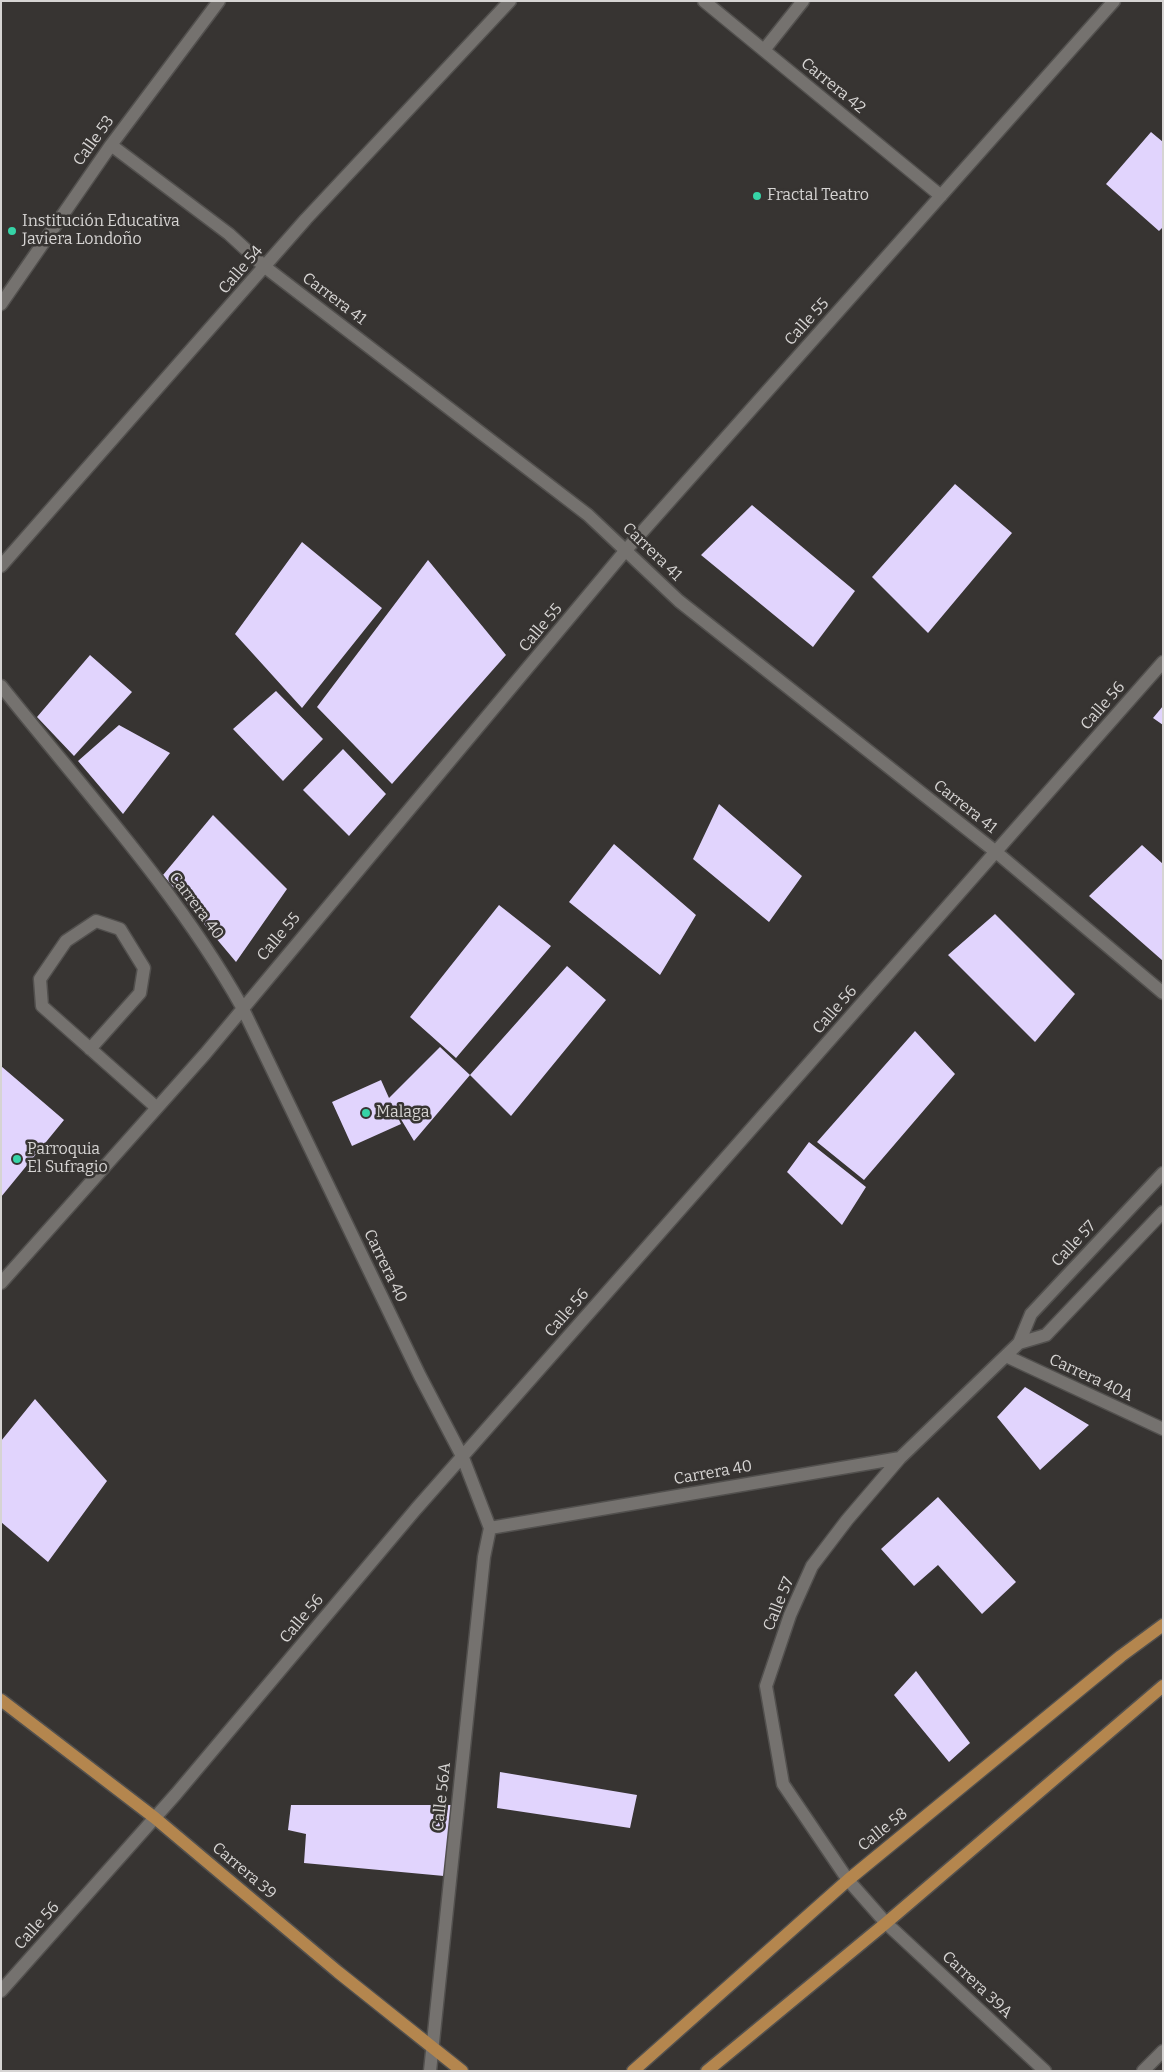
<!DOCTYPE html>
<html>
<head>
<meta charset="utf-8">
<style>
  body { margin:0 }
  #map { position:relative; width:1164px; height:2072px; overflow:hidden; background:#373432; font-family:Bitter,serif }
  canvas { display:block }
  .frame { position:absolute; inset:0; border:2px solid #d6d4d3; pointer-events:none }
</style>
</head>
<body>
<div id="map">
<canvas width="1164" height="2072"></canvas>
<div class="frame"></div>
</div>
<script>
const ctx = document.querySelector('canvas').getContext('2d');
ctx.lineJoin = 'round';
function paint(path, color) {
  ctx.fillStyle = color;
  ctx.fill(path, 'evenodd');
}
function stroke(path, color, width, dash) {
  ctx.strokeStyle = color;
  ctx.lineWidth = width;
  ctx.lineCap = dash ? 'butt' : 'round';
  ctx.setLineDash(dash || []);
  ctx.stroke(path);
}
function write(font, color, halo, rows, align = 'center') {
  ctx.font = font + ' Bitter,serif';
  ctx.lineWidth = 5;
  ctx.setLineDash([]);
  ctx.textBaseline = 'middle';
  ctx.strokeStyle = halo;
  ctx.fillStyle = color;
  for (const [text, x, y, turn = 0] of rows) {
    ctx.save();
    ctx.translate(x, y);
    ctx.rotate((+turn || 0) * Math.PI / 180);
    ctx.textAlign = isNaN(turn) ? turn : align;
    if (halo) ctx.strokeText(text, 0, 0);
    ctx.fillText(text, 0, 0);
    ctx.restore();
  }
}
const building = new Path2D(`
  M1151,132l12,10v85l-4,4 -53,-47z
  M955,484l57,49 -84,100 -56,-56z
  M752,505l103,86 -42,56 -112,-92z
  M302,542l80,66 -80,100 -67,-74z
  M428,560l78,95 -114,129 -75,-77z
  M90,655l42,37 -58,64 -37,-39z
  M276,691l47,48 -40,42 -50,-52z
  M1163,706v19l-10,-7z
  M119,725l51,28 -47,61 -45,-53z
  M343,749l43,45 -37,42 -46,-46z
  M719,804l83,72 -33,46 -76,-63z
  M213,815l74,74 -51,73 -73,-87z
  M614,844l82,71 -36,60 -91,-73z
  M1142,845l21,19v97l-74,-65z
  M499,905l52,41 -95,112 -46,-41z
  M995,914l80,80 -40,48 -87,-87z
  M567,966l39,34 -95,116 -41,-41 -56,66 -24,-40 11,23 -49,22 -20,-44 49,-22 8,18 51,-51 30,28z
  M915,1031l40,43 -91,106 -47,-38z
  M1,1066l63,54 -63,77z
  M809,1142l57,45 -24,38 -55,-53z
  M1025,1387l64,38 -49,45 -43,-53z
  M35,1399l72,82 -59,81 -47,-40v-81z
  M938,1497l78,85 -34,32 -44,-49 -24,21 -33,-37z
  M916,1671l54,72 -21,19 -55,-67z
  M500,1772l137,23 -7,33 -133,-20z
  M291,1805h160l-7,71 -140,-13 2,-29 -18,-4z`);
const minor = new Path2D(`
  M704,1l237,195
  M764,50l39,-49
  M111,145l118,89 36,33 323,248 91,86 317,251 167,141
  M1,304l110,-159 108,-144
  M1,566l305,-347 204,-218
  M1,686c83,104 176,205 241,321l178,369 43,82 27,70
  M90,1049l50,-56 4,-25 -24,-39 -24,-8 -30,20 -26,38 2,27 115,102
  M1,1283l204,-229 421,-504 488,-549
  M1019,1343l27,-8 117,-123
  M1006,1356l157,73
  M490,1528l410,-70
  M1,1991l175,-197 240,-285 747,-847
  M430,2071l54,-514 6,-29
  M1045,2071l-159,-148 -38,-43 -65,-96 -17,-98 24,-71 22,-49 35,-46 53,-62 119,-115 12,-29 132,-141
  M1143,2071l20,-20`);
const major = new Path2D(`
  M1,1700l154,118 183,154 124,99
  M633,2071l215,-191 273,-224 42,-31
  M707,2071l179,-148 277,-237`);
const markers = [
  [757,196,5,"#36d4a7"],
  [12,231,5,"#36d4a7"],
  [366,1113,5,"#36d4a7"],
  [17,1159,5,"#36d4a7"]
];
const streetNames = [
  ["Carrera 42",833,86,39],
  ["Calle 53",94,141,-54],
  ["Calle 54",241,270,-49],
  ["Carrera 41",334,299,37],
  ["Calle 55",807,322,-48],
  ["Carrera 41",652,552,44],
  ["Calle 55",541,628,-50],
  ["Calle 56",1103,706,-49],
  ["Carrera 41",965,807,38],
  ["Carrera 40",196,906,53],
  ["Calle 55",279,937,-50],
  ["Calle 56",835,1010,-49],
  ["Calle 57",1074,1244,-47],
  ["Carrera 40",385,1266,64],
  ["Calle 56",567,1313,-49],
  ["Carrera 40A",1091,1378,25],
  ["Carrera 40",713,1473,-10],
  ["Calle 57",779,1604,-68],
  ["Calle 56",302,1619,-50],
  ["Calle 56A",442,1797,-84],
  ["Calle 58",883,1830,-39],
  ["Carrera 39",244,1871,40],
  ["Calle 56",37,1926,-48],
  ["Carrera 39A",977,1985,43]
];
const poiNames = [
  ["Fractal Teatro",767,196],
  ["Institución Educativa",22,222],
  ["Javiera Londoño",22,240],
  ["Malaga",376,1113],
  ["Parroquia",27,1150],
  ["El Sufragio",27,1168]
];
paint(building, '#e1d4fd');
stroke(minor, '#52504e', 15);
stroke(major, '#52504e', 15);
stroke(minor, '#75726f', 12);
stroke(major, '#b4864e', 12);
for (const [x, y, r, color] of markers) {
  const dot = new Path2D();
  dot.arc(x, y, r, 0, 2 * Math.PI);
  ctx.fillStyle = color;
  ctx.fill(dot);
  stroke(dot, '#373432', 2);
}
write('16px', '#d6d4d3', '#373432', streetNames);
write('16px', '#d6d4d3', '#373432', poiNames, 'left');
</script>
</body>
</html>
